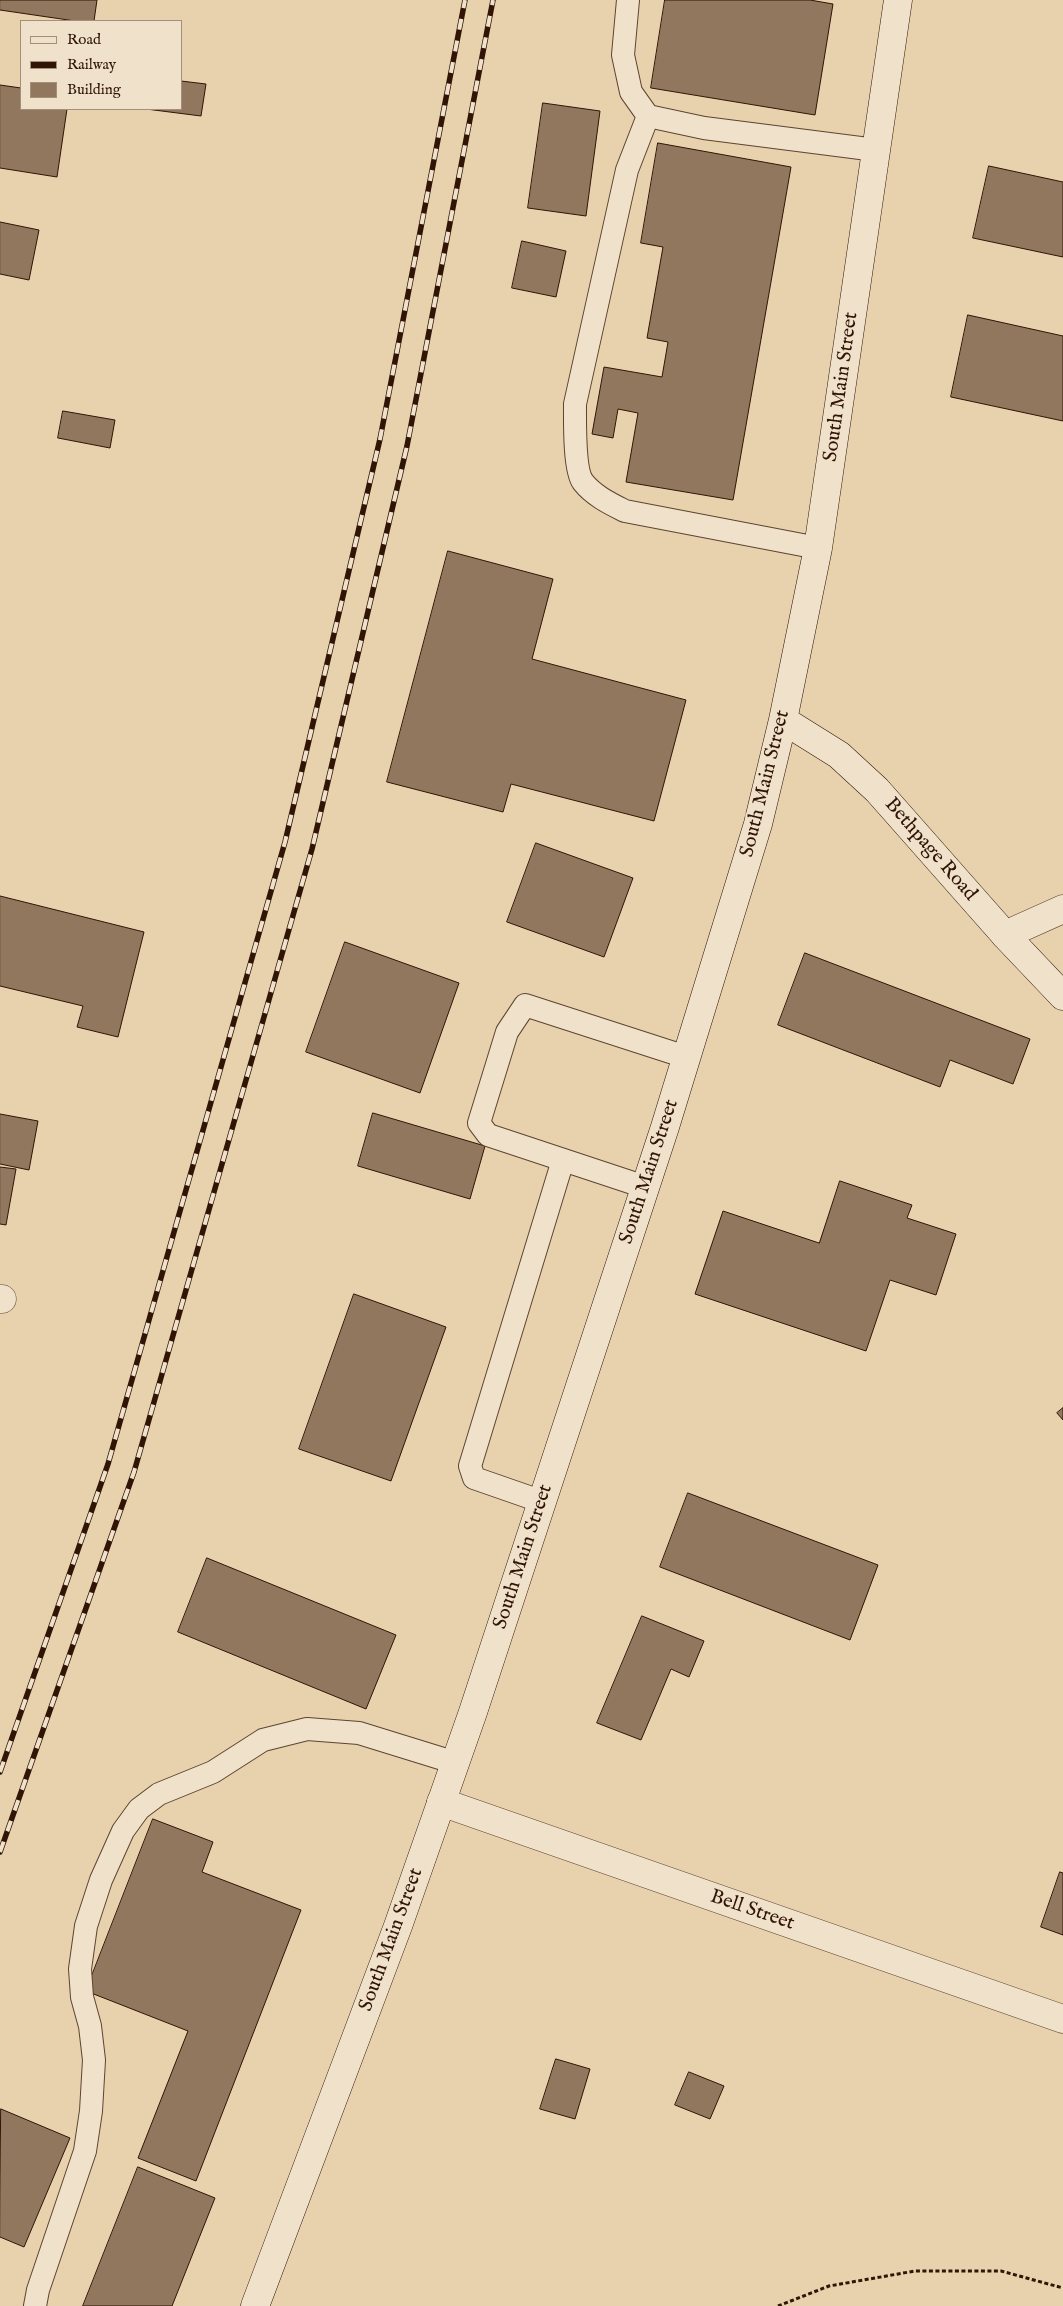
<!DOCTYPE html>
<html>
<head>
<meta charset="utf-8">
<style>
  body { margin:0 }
  #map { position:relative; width:1063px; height:2306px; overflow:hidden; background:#e8d1ad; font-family:"IM FELL English",serif }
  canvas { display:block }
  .legend { position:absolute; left:20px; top:20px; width:162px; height:90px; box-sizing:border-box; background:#f0e1ca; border:1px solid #a38f7c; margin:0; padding:6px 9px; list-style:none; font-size:15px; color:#301507 }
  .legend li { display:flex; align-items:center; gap:10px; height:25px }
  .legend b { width:25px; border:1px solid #a38f7c }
</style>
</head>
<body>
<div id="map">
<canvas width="1063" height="2306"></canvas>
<ul class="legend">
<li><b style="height:6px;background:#f0e1ca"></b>Road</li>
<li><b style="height:6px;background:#301507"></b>Railway</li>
<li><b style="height:14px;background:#90775d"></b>Building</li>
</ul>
</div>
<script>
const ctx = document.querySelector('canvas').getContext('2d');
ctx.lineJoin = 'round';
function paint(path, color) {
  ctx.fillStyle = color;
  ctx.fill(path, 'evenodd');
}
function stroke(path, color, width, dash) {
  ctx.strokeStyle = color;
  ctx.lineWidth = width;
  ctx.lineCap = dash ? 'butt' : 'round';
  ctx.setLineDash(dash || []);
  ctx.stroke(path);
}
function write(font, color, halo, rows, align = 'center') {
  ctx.font = font + ' "IM FELL English",serif';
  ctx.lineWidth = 4;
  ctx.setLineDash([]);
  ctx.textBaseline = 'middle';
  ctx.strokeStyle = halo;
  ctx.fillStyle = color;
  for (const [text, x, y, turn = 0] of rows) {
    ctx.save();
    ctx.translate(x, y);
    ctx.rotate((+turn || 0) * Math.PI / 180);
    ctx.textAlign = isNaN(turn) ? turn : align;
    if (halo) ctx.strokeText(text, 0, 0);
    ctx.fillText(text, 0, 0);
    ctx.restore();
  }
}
const building = new Path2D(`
  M0,0h97l-3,21h-19l-75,-11z
  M665,0h145l23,4 -18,111 -164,-27z
  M181,81l25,3 -5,32 -55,-7h35z
  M0,85l21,3v21h46l-10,68 -57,-9z
  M543,103l57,8 -14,105 -58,-8z
  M658,143l133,24 -58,333 -107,-18 12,-69 -20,-4 -5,29 -21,-4 12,-67 58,10 6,-35 -21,-4 16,-91 -22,-4z
  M989,166l74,16v75l-90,-19z
  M0,222l39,8 -10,50 -29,-6z
  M522,241l44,10 -10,46 -44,-9z
  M968,315l95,21v85l-112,-24z
  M63,411l52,9 -5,28 -52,-10z
  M448,551l105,28 -21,80 154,41 -32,121 -143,-37 -8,28 -116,-30z
  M536,843l97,35 -29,79 -97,-35z
  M0,896l144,36 -26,105 -41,-10 6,-21 -83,-20z
  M345,942l114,41 -39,110 -114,-41z
  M805,953l225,86 -17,45 -63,-24 -10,27 -162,-62z
  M373,1113l112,33 -15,53 -112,-33z
  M0,1114l38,7 -9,49 -29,-6z
  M0,1167l16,2 -10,56 -6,-1z
  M840,1181l72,24 -5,13 49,16 -20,61 -46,-15 -24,71 -171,-57 28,-83 96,32z
  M354,1294l92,33 -55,154 -92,-32z
  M1063,1408v12l-6,-7z
  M688,1493l190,72 -28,75 -190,-73z
  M207,1558l189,77 -30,74 -188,-77z
  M642,1616l62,25 -15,36 -18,-8 -30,71 -44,-17z
  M153,1819l60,23 -11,30 99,38 -105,271 -58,-23 50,-127 -102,-40z
  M1060,1872l3,1v62l-22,-8z
  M556,2059l34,10 -15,50 -35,-10z
  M689,2072l35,14 -14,33 -35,-14z
  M1,2109l69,29 -46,109 -24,-10z
  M138,2167l77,31 -43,108h-89z`);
const path = new Path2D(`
  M778,2306l51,-20 86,-15h86l62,17`);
const service = new Path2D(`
  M628,0l-5,55 8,37 17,24 56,12 172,22
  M648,116l-21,54 -52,234c0,17 -1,66 8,78 11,14 28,22 42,29l193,37
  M645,1187l-157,-52 -9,-12 28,-91 18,-27 161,52
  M543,1502l-69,-24 -4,-12 93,-306
  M35,2306l3,-16 47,-139 6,-40 3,-51 -4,-34 -8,-29 -2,-28 6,-43 15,-46 22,-49 16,-22 20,-15 54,-22 50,-32 44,-11 52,4 97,30`);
const minor = new Path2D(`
  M1005,935l58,-26
  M0,1299h2
  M441,1802l622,217`);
const secondary = new Path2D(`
  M783,720l56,35 38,35 128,145 58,61
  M255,2306l143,-380 75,-214 192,-585 93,-303 25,-104 35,-172 80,-548`);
const rail = new Path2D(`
  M0,1772l108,-308 177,-622 95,-403 85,-439
  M0,1852l134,-380 178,-623 95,-403 86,-446`);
const streetNames = [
  ["South Main Street",842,387,-82],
  ["South Main Street",766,784,-76],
  ["Bethpage Road",930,850,49],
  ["South Main Street",650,1172,-72],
  ["South Main Street",524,1557,-72],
  ["Bell Street",752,1911,19],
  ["South Main Street",392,1940,-70]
];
paint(building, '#90775d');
stroke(building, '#301507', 1);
stroke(service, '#5e4430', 24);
stroke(minor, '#5e4430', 29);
stroke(secondary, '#301507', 29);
stroke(path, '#301507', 3, [4, 2.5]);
stroke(service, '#f0e1ca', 22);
stroke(minor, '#f0e1ca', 28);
stroke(secondary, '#f0e1ca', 28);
stroke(rail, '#301507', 5.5);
stroke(rail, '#f0e1ca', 4, [11]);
write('20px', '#301507', '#f0e1ca', streetNames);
</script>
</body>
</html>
